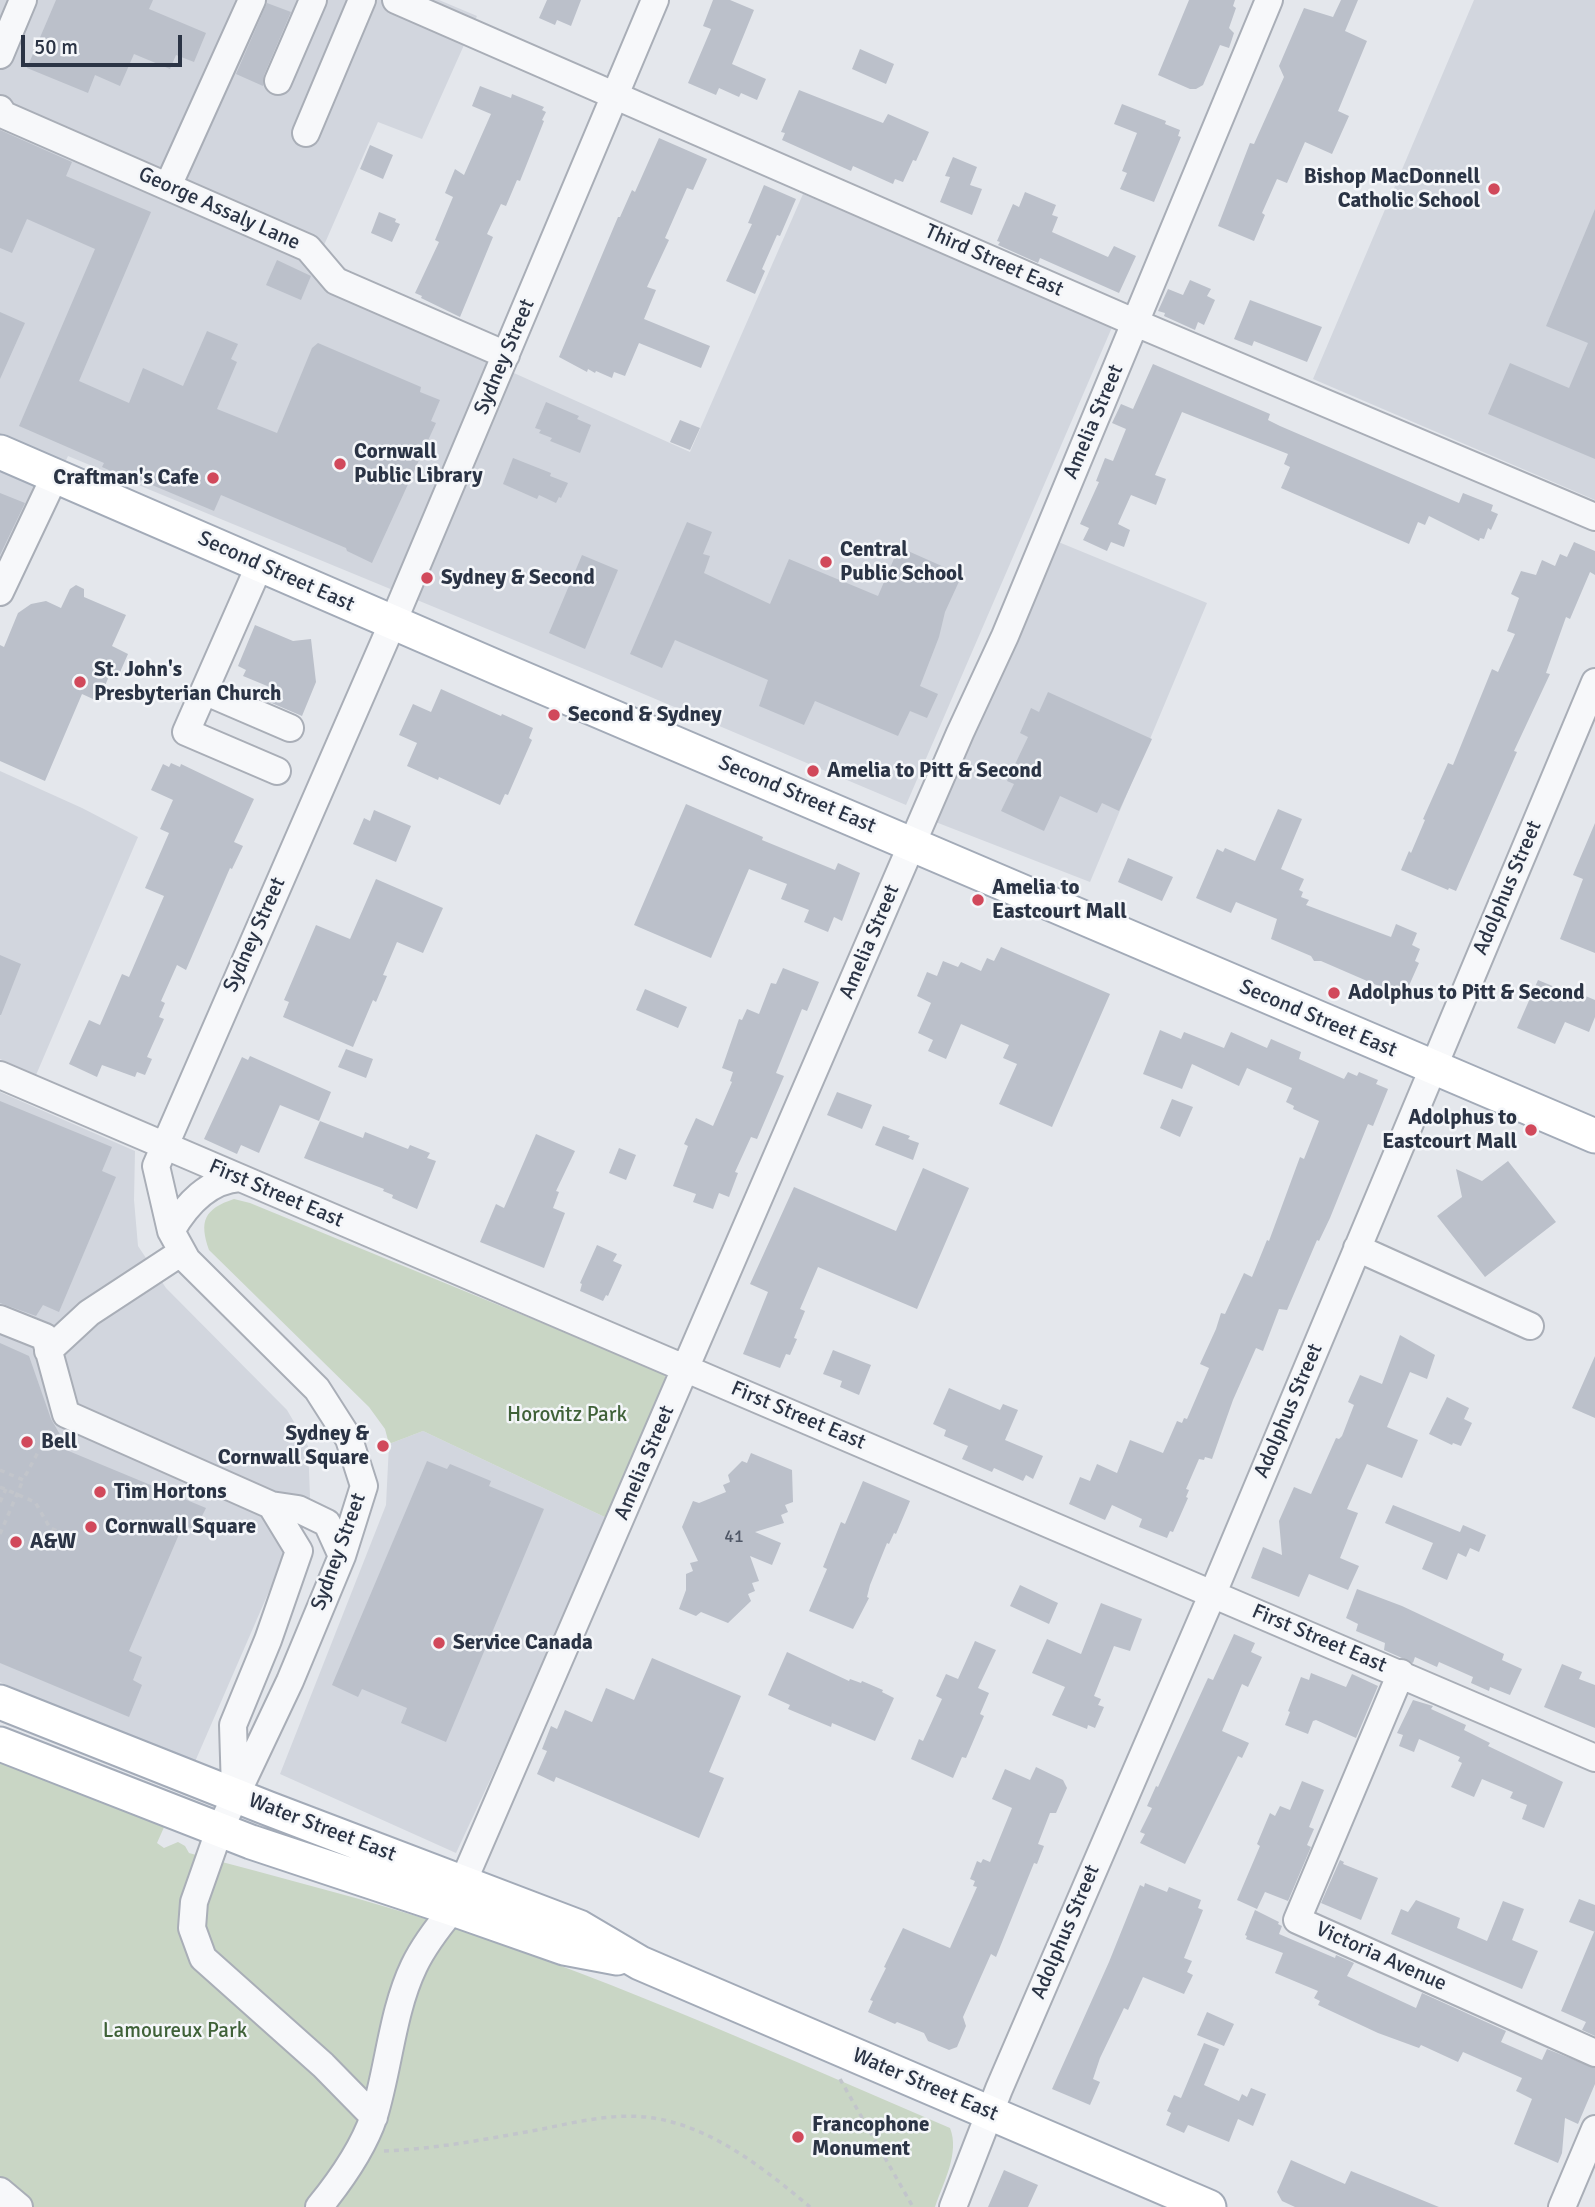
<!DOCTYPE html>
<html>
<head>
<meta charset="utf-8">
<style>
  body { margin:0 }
  #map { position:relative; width:1595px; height:2207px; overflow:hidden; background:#e4e7ec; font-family:Signika,sans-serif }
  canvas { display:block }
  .scale { position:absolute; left:21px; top:35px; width:161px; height:32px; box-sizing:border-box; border:4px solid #2b3445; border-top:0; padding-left:9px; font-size:21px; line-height:24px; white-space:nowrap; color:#2b3445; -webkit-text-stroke:5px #f4f6f9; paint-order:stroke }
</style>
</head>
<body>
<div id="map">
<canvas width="1595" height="2207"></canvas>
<div class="scale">50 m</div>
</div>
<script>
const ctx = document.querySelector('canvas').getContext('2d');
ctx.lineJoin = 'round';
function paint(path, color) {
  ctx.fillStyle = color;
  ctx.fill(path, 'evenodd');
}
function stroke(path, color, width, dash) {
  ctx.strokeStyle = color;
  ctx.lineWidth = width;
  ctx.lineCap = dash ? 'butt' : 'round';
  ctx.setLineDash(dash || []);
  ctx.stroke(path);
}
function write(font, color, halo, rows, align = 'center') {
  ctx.font = font + ' Signika,sans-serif';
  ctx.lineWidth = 5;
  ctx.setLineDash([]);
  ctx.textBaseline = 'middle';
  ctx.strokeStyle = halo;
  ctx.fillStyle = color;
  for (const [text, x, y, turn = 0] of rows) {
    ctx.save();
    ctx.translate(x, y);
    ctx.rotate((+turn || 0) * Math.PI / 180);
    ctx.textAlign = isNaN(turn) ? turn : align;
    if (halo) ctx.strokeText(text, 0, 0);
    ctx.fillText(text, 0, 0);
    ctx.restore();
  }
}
const built = new Path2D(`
  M0,0h439l38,16 -55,123 -44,-17 -57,130 155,104 214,96 113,-258 310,131 -207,480 -312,-132 -526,-217 -68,144z
  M1474,0h121v500l-282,-121z
  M1056,541l151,62 -117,279 -157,-61z
  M0,771l82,37 56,29 -102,238 -36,-16z
  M0,1092l135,59 -1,49 4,46 28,42 121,122 21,36 2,51 -116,267 -194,-82z
  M423,1431l188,89 -155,333 -176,-79 106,-269 3,-61z`);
const green = new Path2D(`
  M234,1199l16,4 414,170 4,16 -57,131 -188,-89 -34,13 -4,-15 -16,-22 -160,-157c-10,-29 -5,-41 25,-51z
  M0,1758l165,67 -8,18 7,5 14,-6 7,4 4,7c88,24 177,46 265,75 169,56 332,130 496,200 10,25 -7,55 -15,79h-935z`);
const building = new Path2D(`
  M56,0h97l-4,9 57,24 -12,29 -18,-7 -6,14 -36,-15 -14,32 -25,-11 -7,18 -61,-25z
  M547,0h34l-10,26 -14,-6 -2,5 -16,-7z
  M713,0h17l24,10 -22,54 34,15 -9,21 -16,-7 -2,4 -20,-9 -3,7 -28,-12 23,-54 -8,-3z
  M1189,0h46l-2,6 3,2 -7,20 5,5 -5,15 -9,-3 -17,40 -7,4h-6l-32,-14z
  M1341,0h17l-13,31 22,10 -29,70 11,5 -17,38 -27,-12 -18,41 -10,-4 -15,34 3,2 -11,26 -36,-15 32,-83 4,1 30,-67 -5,-11 25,-58 29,9z
  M267,3l24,9 -27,63 -1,11 -27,-12z
  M860,49l34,15 -8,20 -34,-15z
  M480,86l31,12 1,-4 32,13 -2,3 4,2 -4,8 2,1 -24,60 -3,-1 -11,26 -5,-2 -14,30 6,3 -33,80 -39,-19 1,-2 -7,-3 24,-51 -4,-2 18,-43 -8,-4 10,-24 9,6 27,-61 -19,-8z
  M799,90l84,33 5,-9 41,18 -13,29 -3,-1 -10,22 -8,-3 -2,5 -40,-18 -2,5 -69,-31 3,-7 -4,-1z
  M1122,104l44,17 -1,3 15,6 -2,6 3,1 -27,65 -34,-13 7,-16 -5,-2 15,-38 -23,-9z
  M0,130l72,32 -6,14 85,36 -72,169 50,22 14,-35 40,18 24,-55 31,13 -7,15 6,3 -20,47 60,24 35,-85 6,-5 103,44 -1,5 20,8 -9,21 5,2 -64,140 -25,-12 -1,-3 -125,-53 -7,16 -81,-34 -2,3 -29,-13 2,-4 -85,-37 76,-177 -68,-30 -15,34 -12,-5z
  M659,138l48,21 -14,31 -6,-2 -22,50 4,2 -22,47 9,3 -12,29 66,27 -9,22 -62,-25 -14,33 -11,-4 -2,6 -16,-7 -1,2 -7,-4 -1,3 -28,-15 59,-140h2l12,-27 3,2z
  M370,145l23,10 -10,24 -23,-10z
  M953,157l24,10 -7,18 12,4 -10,26 -32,-13 10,-25 -5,-1z
  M764,185l32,14 -16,37 -3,-1 -15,34 3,2 -10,23 -29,-13 26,-57 -4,-1z
  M1025,192l31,13 -4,10 6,2 -6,15 56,25 6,-11 22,10 -17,37 -79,-35 -2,5 -40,-18 2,-3 -3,-1 16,-37 6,3z
  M1595,209v250l-107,-45 22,-51 59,25 19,-45 -42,-17z
  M379,212l17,7 -1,3 5,2 -8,18 -21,-9z
  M277,260l34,16 -10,24 -35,-15z
  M1190,280l21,9 -4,7 8,4 -11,25 -6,-3 -3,8 -31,-14 1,-3 -7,-2 10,-22 15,6z
  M1250,300l72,27 -15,35 -53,-21 -2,5 -18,-7z
  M0,312l25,11 -25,56z
  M1153,364l117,50 -2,6 12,6 179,77 4,-10 30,12 -2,6 7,3 -7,16 -3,-2 -4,11 -4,-1 -1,3 -50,-25 -4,9 -7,-3 -9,22 -128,-56 9,-21 -6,-3 4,-10 -106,-42 -27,63 11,4 -10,26 -25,-10 -13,29 12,6 -6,17 -13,-5 -4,9 -24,-11 6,-12 -9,-4 19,-42 -3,-1 9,-23 8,3 13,-32 -14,-6 9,-19 12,5z
  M546,402l33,14 -2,3 14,6 -11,28 -30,-12 2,-3 -13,-5 2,-3 -6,-2z
  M680,420l20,8 -10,22 -20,-8z
  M513,458l38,15 -1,3 18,7 -7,15 -2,-1 -3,6 -17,-8 -2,4 -34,-15z
  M0,493l25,10 -25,52z
  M687,522l25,10 -9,22 7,2 -6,17 66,31 19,-45 89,37 21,-49 63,28 -17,37 -6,25 -19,49 18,8 -11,24 -17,-7 -12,25 -83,-35 -11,24 -45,-19 9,-26 -93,-40 -13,28 -32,-14z
  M1574,542l21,9v24l-5,-3 -20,47 -4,-2 -20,56 4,1 -36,77 3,1 -61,139 -7,-3 -1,2 -47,-20 8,-19 2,2 14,-33 -2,-1 25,-56 5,2 39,-96 6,3 17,-38 -8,-3 12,-33 -8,-4 10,-23 15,4 6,-15 13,6 5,-12 7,3z
  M582,555l36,15 -33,79 -36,-16z
  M76,585l8,4v8l42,18 -14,31 16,8 -11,25 -8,-3 -9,22 -6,-3 -1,4 -11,-5 -37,87 -45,-20v-116l4,2 14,-34 13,-9 15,-3 15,7 9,-19z
  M255,625l38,16 18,-2 5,43 -14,34 -35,-15 5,-13 -29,-12 3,-6 -8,-4z
  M441,689l60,27 1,-2 31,14 -4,10 3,2 -24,55 -3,-1 -5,11 -61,-28 -1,3 -31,-14 10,-23 -18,-8 14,-31 18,8z
  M1048,692l104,47 -33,72 -17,-8 -5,10 -37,-17 -16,35 -43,-20 13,-27 -7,-3 21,-44 -8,-4 11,-25 8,4z
  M171,763l9,4 1,-3 73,35 -20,43 9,4 -11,23 -2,-1 -44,102 -9,-5 -16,36 4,2 -6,14 5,2 -17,38 5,2 -7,16 -8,-3 -2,5 -33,-12 -5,12 -28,-13 20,-44 11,5 22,-51 7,3 35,-81 -19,-8 24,-55 -9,-4 13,-29 -22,-10 12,-26 6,3z
  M686,804l77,33 -1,3 73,30 3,-7 22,10 -18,48 -8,-4 -6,15 -24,-10 5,-12 -28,-11 6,-15 -38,-15 -38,89 -77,-33z
  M1278,809l24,10 -21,50 23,10 -5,11 4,2 -2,5 8,3 -3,5 85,32 5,-13 21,9 -5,12 8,4 -5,12 4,2 -15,34 -83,-36h-7l-3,-5 -40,-17 6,-20 -41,-17 -5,11 -35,-15 21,-49 6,3 2,-4 30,13z
  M374,810l37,16 -15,36 -43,-18 11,-26 6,3z
  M1595,823v130l-35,-14 23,-60 -10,-4z
  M1128,858l45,19 -11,24 -44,-19z
  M376,879l67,29 -20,45 -26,-11 -14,33 4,1 -11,26 -3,-2 -20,47 -70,-30 6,-15 -5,-2 32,-75 34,14z
  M1001,947l109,47 -58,133 -53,-23 18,-40 -14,-6 6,-13 -48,-21 -15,35 -18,-8 5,-11 -15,-7 13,-30 -14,-7 10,-24 10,4 6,-15 15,6 3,-5 20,9 6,-13 7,3z
  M0,955l21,9 -20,51h-1z
  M783,968l36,14 -12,29 -5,-2 -26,64 8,3 -27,63 -6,-2 -16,35 3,1 -9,24 -10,-4 -6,16 -20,-7 3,-8 -23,-8 15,-40 -4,-2 12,-26 17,8 19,-44 -2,-1 3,-9 -11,-4 17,-49 3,1 5,-11 12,5 12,-31 5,1z
  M1538,980l24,10 2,-3 31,13v17l-6,15 -24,-10 -10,22 -38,-16z
  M645,989l42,18 -9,21 -42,-18z
  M1160,1030l21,9 3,-7 40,16 7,-16 36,16 4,-9 30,13 -2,7 45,20 4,-7 9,4 2,-4 19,8 -2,4 12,5 -15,37 -5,-2 -38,94 -11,23 -2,-1 -30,70 -8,-1 -16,42 -7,-3 -23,52 -21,59 -7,-2 -1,3 -5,-1 -13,30 3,1 -3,7 2,1 -15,34 -3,-1 -3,7 -28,-11 3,-8 -30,-14 -7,15 -36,-16 11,-27 10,4 7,-17 20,9 13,-33 33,13 14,-32 5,2 2,-5 3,1 22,-51 -9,-4 16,-35 5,-16 4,1 19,-41 8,4 15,-37 2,1 31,-84 4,2 15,-38 -26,-12 1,-3 -8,-4 6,-14 -45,-20 -8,18 -47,-22 -10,25 -39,-15z
  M346,1049l27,10 -7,19 -28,-11z
  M250,1056l81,36 -12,29 -39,-16 -21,48 -18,-8 -4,9 -33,-15 38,-82 6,3z
  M837,1092l35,13 -10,24 -35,-14z
  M1172,1099l21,8 -13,30 -20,-9z
  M0,1101l112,46 -10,24 14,6 -57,135 -16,-7 -7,11 -36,-13z
  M320,1121l43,17 2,-6 43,17 2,-4 20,8 -3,5 9,3 -19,48 -25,-11 1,-3 -10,-4 1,-2 -80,-31z
  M883,1126l27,10 -2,3 11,4 -6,17 -38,-15z
  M536,1134l39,17 -19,40 3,1 -6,16 12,5 -21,55 -64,-26 16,-38 8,4z
  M619,1148l17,7 -10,25 -17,-7z
  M1508,1161l48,61 -71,55 -48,-61 25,-19 -6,-28 26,12z
  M923,1168l46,20 -52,121 -99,-42 -18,42 5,2 -11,27 3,1 -7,16 -4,-1 -6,14 -37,-14 25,-62 -18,-8 44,-97 102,44z
  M597,1245l20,9 -4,7 9,4 -14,31 -2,-1 -3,6 -23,-10 2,-7 -2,-1z
  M1400,1335l35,20 -8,24 -17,-7 -23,55 31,13 -16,38 -35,-14 -20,45 11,4 -18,45 19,8 -11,24 -39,-16 -10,23 -48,-19 12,-31 19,8 -3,-34 15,-34 17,7 25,-56 3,1 3,-3 12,-31 -6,-3 12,-27 22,9z
  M0,1343l29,13 22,63 11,19 -3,9 147,61 -11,22 -12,-5 -54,126 13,6 -9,23 9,5 -13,32 -129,-54z
  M833,1350l38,15 -12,30 -19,-8 2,-6 -19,-7z
  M1595,1356v62l-23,-10z
  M949,1388l51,22 3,-6 15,6 -13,30 38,16 -10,23 -7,-4 -3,6 -29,-13 -2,4 -30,-13 6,-13 -24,-10 2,-6 -13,-6z
  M1447,1397l22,11 -5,11 8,4 -11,23 -8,-3 -1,2 -23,-11z
  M751,1453l41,17 1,32 -8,3 3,7 -7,3 3,8 -29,9 26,11 -9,22 -22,-9 9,25 -7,2 3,8 -7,3 3,7 -23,22 -27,-11 -5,4 -17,-7 7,-19v-16l7,-3 -3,-8 8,-2 -16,-34 11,-26 6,2 27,-11 -3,-7 7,-3 -2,-7 14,-14 5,2z
  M427,1461l20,8 3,-5 41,17 -2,5 55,23 -98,233 -45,-19 6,-15 -45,-19 -4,8 -26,-12z
  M863,1481l47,20 -14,33 -2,-1 -5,11 -2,-1 -17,42 -3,12 2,1 -16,31 -44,-18 18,-42 -4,-2 18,-45 4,2z
  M1393,1505l67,27 3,-7 23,10 -7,17 -9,-4 -4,9 -8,-4 -11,27 -25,-11 11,-26 -48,-20z
  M1020,1585l38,18 -9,21 -39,-18z
  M1357,1589l45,17 102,48 -2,6 20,9 -12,26 -20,-8 -1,4 -18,-8 2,-6 -34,-15 -2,5 -22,-10 -2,6 -29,-13 1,-7 -29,-12 2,-7 -12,-6z
  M1101,1603l41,16 -12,32 -16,-5 -20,50 7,3 -3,6 6,2 -9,21 -7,-3 -1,4 -35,-14 13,-28 -33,-14 15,-34 34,15z
  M1234,1634l21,9 -4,9 11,5 -14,30 -6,-3 -20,47 27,12 -7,15 -4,-2 -53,108 -45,-21 5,-9 -5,-2 12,-24 -5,-2 9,-20 2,1 50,-109 5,2z
  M975,1641l21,9 -18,38 11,5 -9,21 4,2 -18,42 -4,-1 -9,21 -42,-19 8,-20 4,2 19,-42 -6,-3 10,-22 12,5z
  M787,1652l62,29 1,-2 11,4 1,-2 21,9 -1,2 12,6 -19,43 -43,-18 -1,4 -43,-18 2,-4 -22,-10z
  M652,1658l89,38 -32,76 15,6 -25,60 -143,-61 -2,5 -17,-8 10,-23 -5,-2 9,-23 6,3 8,-19 27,12 14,-34 28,12z
  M1562,1664l20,8 -3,7 16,6v43l-51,-21z
  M1311,1673l35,14 6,-13 26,12 -22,52 -40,-18 -3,1 -5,13 -23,-9 5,-13 -2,-1 13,-34 8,3z
  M1413,1700l20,6 -2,3 35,16 -2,5 26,13 -2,3 75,36 -19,46 -22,-9 5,-14 -17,-7 3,-6 -31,-13 -8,18 -23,-10 11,-24 -4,-2 2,-4 -41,-18 -5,13 -15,-6 4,-11 -6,-2z
  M1036,1767l27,13 4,8 -11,25h-6l-12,31 6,2 -7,18 -3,-1 -38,94 -5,-3 -28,63 3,9 -9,21 -8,3 -21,-9 -4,-8 -27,-11 -2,2 -27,-12 5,-11 -3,-1 16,-32 -2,-1 19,-39 47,20 27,-61 -4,-1 2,-5 -5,-2 7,-18 4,2 2,-4 7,3 22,-54 -20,-9 13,-30 25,11z
  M1302,1781l22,9 -15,37 5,2 -7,16 4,2 -23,54 -23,-9 -8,17 -20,-9 23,-54 -3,-2 13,-31 5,3 5,-10 10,4z
  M1340,1860l4,2 -1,2 35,14 -17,42 -40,-17z
  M1145,1883l22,9 2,-5 32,13 -3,8 5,2 -19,48 8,3 -5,11 6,3 -9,19 -41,-17 -15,33 -4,-2 -24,50 -7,21 7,3 -10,23 -38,-16 57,-127 31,-77 4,2z
  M1579,1899l16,6v27l-26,-10z
  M1416,1900l44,18 -3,10 30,13 16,-40 21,8 -12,31 26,11 -16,38 -131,-55 10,-25 7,3z
  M1255,1910l24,12 -1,2 4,2 -3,8 56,24 1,-3 18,8 -7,13 69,32 6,-15 84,38 -5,11 41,18 5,-11 48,19v16l-17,40 -13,-6 -3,35 -4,10 -44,-19 18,-45 -16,-8 6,-13 -59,-26 -5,10 -37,-17 -2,3 -41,-15 -60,-28 2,-4 -6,-3 4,-7 -43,-18 8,-20 -37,-14 1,-3 -2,-1z
  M1594,1932h1v104l-13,-6 4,-8 -25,-11z
  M1207,2012l27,12 -10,22 -27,-11z
  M1204,2043l15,6 -15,36 35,16 3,-7 5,3 4,-9 15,6 -13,32 -15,-7 -9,23 -41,-17 -4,8 -18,-8 5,-12 -4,-2 7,-16 7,3z
  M1291,2160l54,24 6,-13 88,36h-144l-13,-6 -5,-9z
  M1004,2170l34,15 -10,22h-40z`);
const path = new Path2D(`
  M0,1470l23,10 27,-50
  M0,1487l35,15 15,26 20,8
  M0,1502l6,-13
  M0,1534l23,-54
  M840,2079l73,128
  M384,2151c51,-2 103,-12 153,-21 40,-8 81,-19 122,-11 57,11 107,51 151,88`);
const minor = new Path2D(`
  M396,0l740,323 459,194
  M0,55l23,-55
  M278,81l35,-81
  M0,109l4,6 304,133 28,33 170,74
  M306,133l56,-133
  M168,186l84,-186
  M260,564l-74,168 91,39
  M0,592l55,-116
  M204,691l86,37
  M0,1075l1595,683
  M171,1231c15,-26 38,-51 69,-53
  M1357,1248l173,78
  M0,1319l45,18 21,77 205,91 27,4 29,14 15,33
  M48,1351l41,-38 93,-61
  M1401,1673l-104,247 298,133
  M235,1790l-2,-65 35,-85 31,-89 -28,-46
  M463,1882l497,-1149 45,-97 264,-636
  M374,2117l-51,-52 -120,-107 -11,-30 2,-26 25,-71 71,-150 52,-125 22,-70 -15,-47 -32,-50 -130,-129 -16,-29 -15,-65 237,-544 262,-622
  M0,2191l19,16
  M319,2207c22,-27 44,-58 55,-91 15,-49 18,-104 40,-150 10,-21 24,-39 39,-57
  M953,2207l46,-118 214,-496 382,-911
  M1562,2207l33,-78`);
const major = new Path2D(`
  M0,452l503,218 1092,466
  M0,1702l267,106 312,119 61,36 569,244
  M0,1744l251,98 202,67 111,39 53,10`);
const markers = [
  [1494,189,7,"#d1495b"],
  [340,464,7,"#d1495b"],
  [213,478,7,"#d1495b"],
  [826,562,7,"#d1495b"],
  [427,578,7,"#d1495b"],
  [80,682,7,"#d1495b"],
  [554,715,7,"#d1495b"],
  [813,771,7,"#d1495b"],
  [978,900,7,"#d1495b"],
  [1334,993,7,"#d1495b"],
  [1531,1130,7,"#d1495b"],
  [27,1442,7,"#d1495b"],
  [383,1446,7,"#d1495b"],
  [100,1492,7,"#d1495b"],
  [91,1527,7,"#d1495b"],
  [16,1542,7,"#d1495b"],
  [439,1643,7,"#d1495b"],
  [798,2137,7,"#d1495b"]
];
const numberNames = [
  ["41",734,1537]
];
const poiNames = [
  ["Bishop MacDonnell",1480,177,"right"],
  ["Catholic School",1480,201,"right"],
  ["Cornwall",354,452],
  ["Public Library",354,476],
  ["Craftman's Cafe",199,478,"right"],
  ["Central",840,550],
  ["Public School",840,574],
  ["Sydney & Second",441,578],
  ["St. John's",94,670],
  ["Presbyterian Church",94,694],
  ["Second & Sydney",568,715],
  ["Amelia to Pitt & Second",827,771],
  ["Amelia to",992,888],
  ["Eastcourt Mall",992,912],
  ["Adolphus to Pitt & Second",1348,993],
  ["Adolphus to",1517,1118,"right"],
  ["Eastcourt Mall",1517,1142,"right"],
  ["Sydney &",369,1434,"right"],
  ["Cornwall Square",369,1458,"right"],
  ["Bell",41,1442],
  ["Tim Hortons",114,1492],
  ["Cornwall Square",105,1527],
  ["A&W",30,1542],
  ["Service Canada",453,1643],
  ["Francophone",812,2125],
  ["Monument",812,2149]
];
const streetNames = [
  ["George Assaly Lane",219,209,24],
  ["Third Street East",994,261,24],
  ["Sydney Street",505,357,-67],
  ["Amelia Street",1094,422,-67],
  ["Second Street East",276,572,24],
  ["Second Street East",797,795,23],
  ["Adolphus Street",1508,888,-67],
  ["Sydney Street",255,935,-66],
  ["Amelia Street",870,942,-67],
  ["Second Street East",1318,1019,23],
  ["First Street East",276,1194,23],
  ["Adolphus Street",1289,1411,-67],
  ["First Street East",798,1416,23],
  ["Amelia Street",645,1463,-67],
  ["Sydney Street",339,1552,-70],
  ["First Street East",1319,1639,23],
  ["Water Street East",322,1828,21],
  ["Adolphus Street",1066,1932,-67],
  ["Victoria Avenue",1381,1957,24],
  ["Water Street East",925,2085,23]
];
const parkNames = [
  ["Horovitz Park",567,1415],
  ["Lamoureux Park",175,2031]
];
paint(built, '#d2d6de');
paint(green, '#c9d6c5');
paint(building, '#bbc0ca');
stroke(minor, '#a9aeb7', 30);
stroke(major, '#a3abb8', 37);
stroke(path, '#c2c5cb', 3.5, [5, 5]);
stroke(minor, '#f7f8fa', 26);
stroke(major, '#fff', 33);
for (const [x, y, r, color] of markers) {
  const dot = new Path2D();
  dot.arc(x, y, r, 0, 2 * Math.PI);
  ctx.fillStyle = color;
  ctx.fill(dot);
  stroke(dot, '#f4f6f9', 2.5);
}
write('18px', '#4f5766', null, numberNames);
write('bold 21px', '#2b3445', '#f4f6f9', poiNames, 'left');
write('21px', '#2b3445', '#f4f6f9', streetNames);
write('21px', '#3f6138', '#f4f6f9', parkNames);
</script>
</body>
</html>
